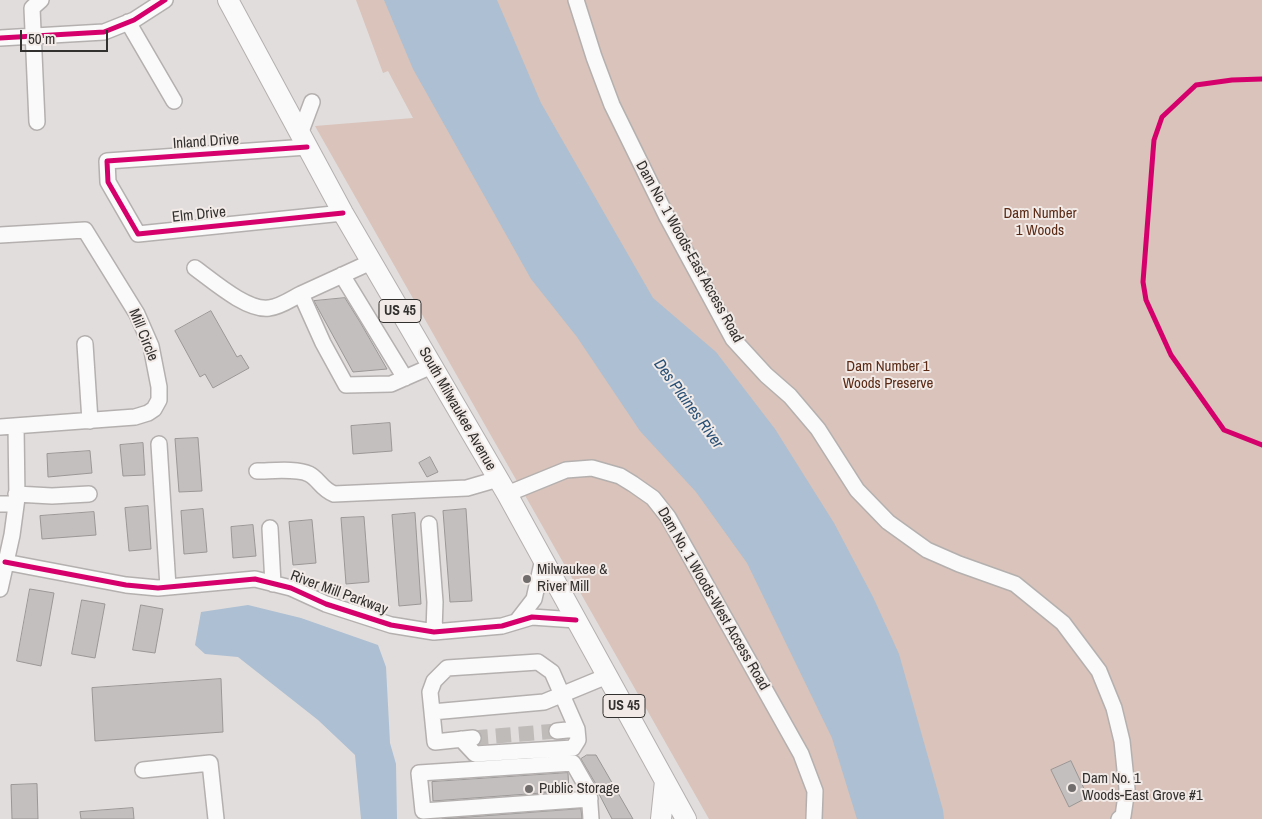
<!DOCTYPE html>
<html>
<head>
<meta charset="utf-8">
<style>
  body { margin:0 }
  #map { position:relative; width:1262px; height:819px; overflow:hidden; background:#e1dddc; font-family:"Archivo Narrow",sans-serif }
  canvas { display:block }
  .scale { position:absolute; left:20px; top:30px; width:88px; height:22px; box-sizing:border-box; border:2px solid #33312f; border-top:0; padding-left:6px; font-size:15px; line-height:18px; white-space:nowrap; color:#33312f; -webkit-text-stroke:4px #f1eae7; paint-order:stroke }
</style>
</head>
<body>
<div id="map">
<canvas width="1262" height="819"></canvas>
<div class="scale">50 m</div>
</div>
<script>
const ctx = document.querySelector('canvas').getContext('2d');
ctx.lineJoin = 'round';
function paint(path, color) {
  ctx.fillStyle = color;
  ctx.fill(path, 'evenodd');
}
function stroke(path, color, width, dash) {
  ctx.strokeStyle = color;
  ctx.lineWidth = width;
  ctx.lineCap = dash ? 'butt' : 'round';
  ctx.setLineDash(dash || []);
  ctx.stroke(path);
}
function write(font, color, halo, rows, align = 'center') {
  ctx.font = font + ' "Archivo Narrow",sans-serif';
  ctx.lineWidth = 4;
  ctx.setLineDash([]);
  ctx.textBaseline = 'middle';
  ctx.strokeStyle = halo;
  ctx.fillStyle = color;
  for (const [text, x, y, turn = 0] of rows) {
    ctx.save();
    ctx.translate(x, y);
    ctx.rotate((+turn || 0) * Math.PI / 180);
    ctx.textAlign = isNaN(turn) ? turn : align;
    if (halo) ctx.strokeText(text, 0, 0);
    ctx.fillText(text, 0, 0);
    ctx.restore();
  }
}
const green = new Path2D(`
  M356,0h906v819h-553l-394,-693 98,-8 -25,-47 -5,2z`);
const water = new Path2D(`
  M384,0h113l44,103 112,195 63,54 59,77 59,94 39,74 26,57 44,156 1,9h-87l-25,-81 -85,-175 -51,-71 -56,-61 -63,-94 -46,-58 -118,-210z
  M248,605l53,13 77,27 8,22 4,76 6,21 1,55h-36l-6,-64 -37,-35 -80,-63 -33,-3 -10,-9 6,-33z`);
const building = new Path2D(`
  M345,298l15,24 27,47 -34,3 -39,-71z
  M211,311l26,46 4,-2 8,13 -36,20 -8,-14 -5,3 -25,-46z
  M390,423l2,28 -39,3 -2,-28z
  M198,438l4,53 -23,1 -4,-53z
  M143,443l2,32 -22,1 -3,-31z
  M90,451l2,22 -44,4 -1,-23z
  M430,457l8,15 -11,5 -8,-14z
  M148,506l3,43 -22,2 -4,-43z
  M203,509l4,43 -23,2 -3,-43z
  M466,509l6,92 -22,1 -7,-91z
  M94,512l2,23 -54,4 -2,-23z
  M415,513l6,91 -22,2 -7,-91z
  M364,517l5,65 -23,2 -5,-66z
  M312,520l4,43 -23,2 -4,-43z
  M253,525l3,31 -23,2 -2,-31z
  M30,589l24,4 -13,73 -24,-5z
  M82,600l23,4 -10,54 -23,-4z
  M141,605l22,4 -8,44 -22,-3z
  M221,679l2,53 -128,9 -3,-53z
  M587,755h9l37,64h-21l-13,-25 -2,-8 -16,-27z
  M1071,761l17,36 -19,10 -18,-37z
  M568,773l1,18 -136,10 -1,-19z
  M37,784l1,35h-26l-1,-34z
  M133,808l1,11h-53l-1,-7z
  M581,809l1,10h-140z`);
const minorTunnel = new Path2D(`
  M473,738l84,-7`);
const minor = new Path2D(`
  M576,0l18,57 18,48 55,112 66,122 33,36 24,21 28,33 39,61 31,32 39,28 32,14 56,20 48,39 36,48 15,37 8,33 5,48 -4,27 -4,3
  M128,22l46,79
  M0,38l104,-6 30,-12 31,-20
  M37,122l-5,-114 9,-8
  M300,134l12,-32
  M307,147l-200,14 1,21 30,52 205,-21
  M0,235l85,-5 52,84 14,32 8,41v13l-5,9 -6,4 -13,4 -135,10
  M371,262l-70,32 22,49 23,42 45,-1 41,-18
  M195,268c18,13 52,43 74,40 11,-1 22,-9 32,-14
  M342,275l63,103
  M85,344l5,77
  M159,444l9,143
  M257,471c14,0 40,-3 52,3 10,5 12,15 25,20l133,-6 31,-9
  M16,494l36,2 37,-2
  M507,494l59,-24 26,-2 28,8 13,8 20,14 15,19 133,237 14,37 -1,28
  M0,504h16
  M429,524l6,78 -1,30
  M270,528l3,56
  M5,562l121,23 32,3 97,-9 36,9 35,16 65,21 43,7 68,-6 30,-9 44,3
  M0,589l12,-54 5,-37 -1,-72
  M517,621l17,-22 9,-40
  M432,712l112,-10 63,-26
  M557,731l20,-2
  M461,739l14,15 98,-6 5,-8 -1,-11 -25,-57 -14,-10 -91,6 -13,13 -4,11 5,50 38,-4
  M143,770l67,-7 6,56
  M590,799l-167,12 -4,-38 154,-10 16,28 2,28`);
const major = new Path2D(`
  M228,0l115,213 164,281 179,325
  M661,819l4,-38`);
const cycleway = new Path2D(`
  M0,38l104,-6 30,-12 31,-20
  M1262,79l-30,1 -36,5 -34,32 -8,23 -1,12 -10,130 3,18 25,55 53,75 38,15
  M307,147l-200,14 1,21 30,52 205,-21
  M5,562l121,23 32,3 97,-9 36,9 35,16 65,21 43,7 68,-6 30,-9 44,3`);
const markers = [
  [527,579,5,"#706d6c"],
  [1072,788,5,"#706d6c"],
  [529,789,5,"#706d6c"]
];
const shields = [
  [400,311,42],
  [624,706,42]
];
const shieldNames = [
  ["US 45",400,311],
  ["US 45",624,706]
];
const streetNames = [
  ["Inland Drive",206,142,-4],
  ["Elm Drive",199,215,-6],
  ["Dam No. 1 Woods-East Access Road",689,252,61],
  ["Mill Circle",143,335,68],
  ["South Milwaukee Avenue",457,409,60],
  ["River Mill Parkway",339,593,20],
  ["Dam No. 1 Woods-West Access Road",713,599,60]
];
const parkNames = [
  ["Dam Number",1040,214],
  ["1 Woods",1040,231],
  ["Dam Number 1",888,367],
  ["Woods Preserve",888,384]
];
const poiNames = [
  ["Milwaukee &",537,570],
  ["River Mill",537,587],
  ["Dam No. 1",1082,779],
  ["Woods-East Grove #1",1082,796],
  ["Public Storage",539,789]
];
const waterNames = [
  ["Des Plaines River",688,404,54]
];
paint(green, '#d9c3ba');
paint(water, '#adbfd2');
paint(building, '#c2bfbe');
stroke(building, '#9a9796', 1);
stroke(minorTunnel, '#bebbb9', 15, [15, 8]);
stroke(minor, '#b4b0af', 18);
stroke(major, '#b4b0af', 22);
stroke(minor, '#fafafa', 15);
stroke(major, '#fafafa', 20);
stroke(cycleway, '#d6006c', 5);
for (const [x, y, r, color] of markers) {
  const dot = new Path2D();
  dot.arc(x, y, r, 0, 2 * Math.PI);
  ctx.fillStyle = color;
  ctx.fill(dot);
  stroke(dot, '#f1eae7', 2);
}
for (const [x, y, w] of shields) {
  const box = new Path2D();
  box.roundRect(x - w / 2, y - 11.5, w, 23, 4);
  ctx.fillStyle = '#f1eae7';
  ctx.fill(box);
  stroke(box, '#33312f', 1);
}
write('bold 14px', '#33312f', null, shieldNames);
write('15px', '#33312f', '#f1eae7', streetNames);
write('15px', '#5b2a15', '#f1eae7', parkNames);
write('15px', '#33312f', '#f1eae7', poiNames, 'left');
write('italic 16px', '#274f76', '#f1eae7', waterNames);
</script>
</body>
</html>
